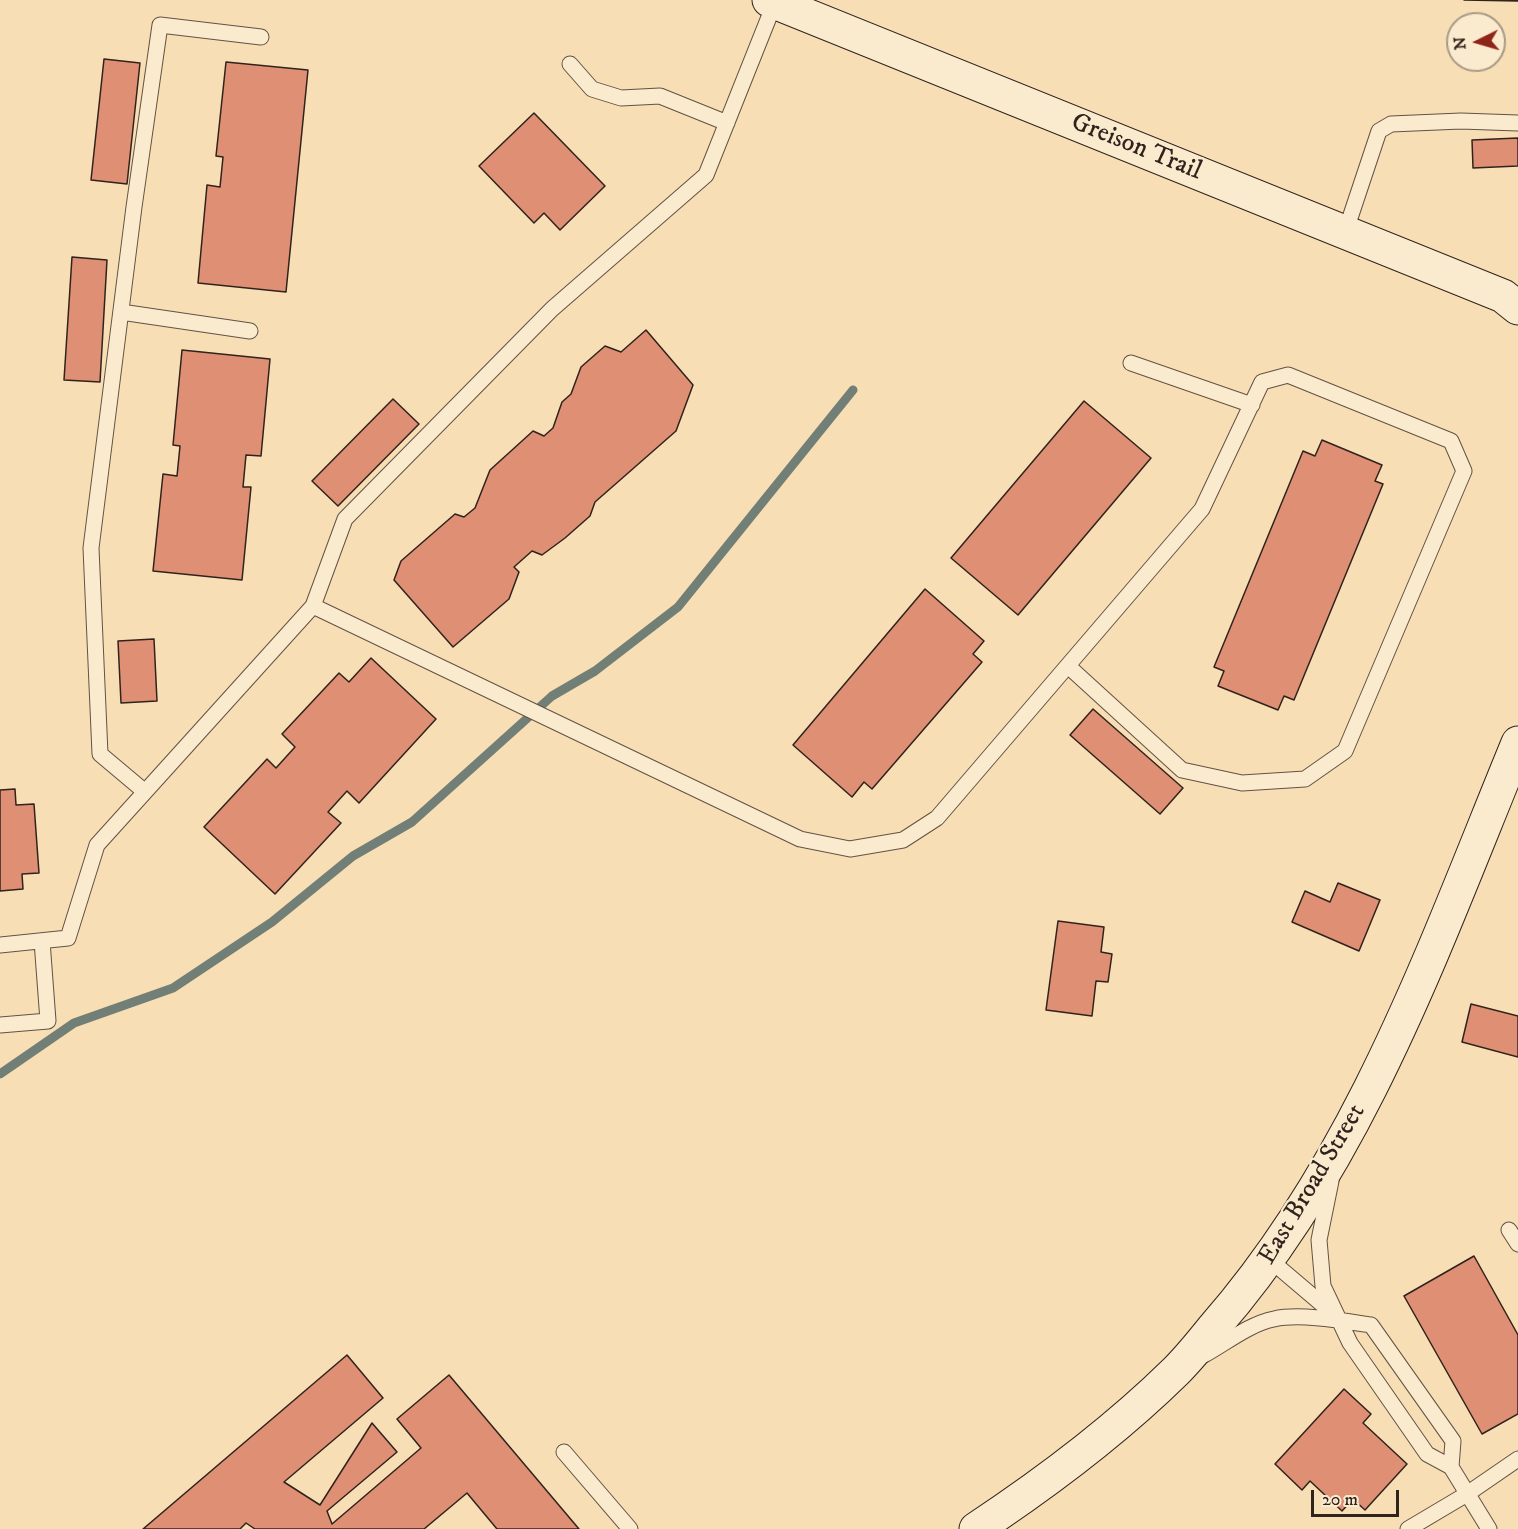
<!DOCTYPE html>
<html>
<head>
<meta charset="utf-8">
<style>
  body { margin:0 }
  #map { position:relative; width:1518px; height:1529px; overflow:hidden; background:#f8deb4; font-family:"IM FELL DW Pica",serif }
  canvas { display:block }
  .north { position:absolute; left:1446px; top:12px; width:60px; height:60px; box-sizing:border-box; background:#faeace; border:2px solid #a99a87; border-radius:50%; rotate:265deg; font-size:16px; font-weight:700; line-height:24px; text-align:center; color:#30231d }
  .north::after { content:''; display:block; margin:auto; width:21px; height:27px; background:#8f2418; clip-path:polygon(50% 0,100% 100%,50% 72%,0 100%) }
  .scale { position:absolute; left:1311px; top:1490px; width:88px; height:27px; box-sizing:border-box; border:3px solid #30231d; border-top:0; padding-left:8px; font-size:18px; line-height:21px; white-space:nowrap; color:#30231d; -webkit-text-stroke:4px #faeace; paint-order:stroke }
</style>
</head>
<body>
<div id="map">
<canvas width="1518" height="1529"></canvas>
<div class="north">N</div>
<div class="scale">20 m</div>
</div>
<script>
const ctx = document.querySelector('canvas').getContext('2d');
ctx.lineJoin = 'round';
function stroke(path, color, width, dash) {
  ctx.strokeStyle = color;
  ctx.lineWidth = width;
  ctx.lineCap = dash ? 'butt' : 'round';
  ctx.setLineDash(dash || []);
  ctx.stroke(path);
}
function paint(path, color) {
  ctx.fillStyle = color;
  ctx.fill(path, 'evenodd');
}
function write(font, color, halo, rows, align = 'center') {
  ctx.font = font + ' "IM FELL DW Pica",serif';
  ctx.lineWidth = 4.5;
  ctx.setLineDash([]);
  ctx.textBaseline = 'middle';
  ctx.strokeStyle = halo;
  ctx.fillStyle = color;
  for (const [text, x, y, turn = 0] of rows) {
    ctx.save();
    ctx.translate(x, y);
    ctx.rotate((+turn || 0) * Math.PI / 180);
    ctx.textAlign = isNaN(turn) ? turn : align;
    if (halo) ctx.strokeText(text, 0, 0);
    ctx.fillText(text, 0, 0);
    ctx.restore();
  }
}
const stream = new Path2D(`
  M0,1074l74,-51 99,-35 99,-66 81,-66 59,-34 140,-126 43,-25 83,-64 175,-217`);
const building = new Path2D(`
  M1464,0h54v1z
  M104,59l36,4 -13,121 -36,-4z
  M226,62l82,8 -22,222 -88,-9 9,-98 13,2 3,-30 -7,-1z
  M534,113l71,73 -45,44 -16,-17 -10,10 -55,-57z
  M1518,138v28l-45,2 -1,-28z
  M72,257l35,3 -7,122 -36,-2z
  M646,330l47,55 -17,46 -81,71 -5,14 -25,22 -23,17 -10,-4 -18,16 5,5 -10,27 -56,48 -59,-67 7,-19 54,-47 9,3 11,-9 15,-38 43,-39 11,5 9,-8 9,-26 9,-8 10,-27 24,-21 16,6z
  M182,350l88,9 -9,97 -15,-1 -3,32h8l-9,93 -89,-9 10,-97 14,2 3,-30 -7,-1z
  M393,399l26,25 -81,82 -26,-25z
  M1084,401l67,57 -133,157 -67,-57z
  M1322,440l60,25 -7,16 8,3 -89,216 -10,-4 -6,14 -60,-24 6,-15 -10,-4 89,-216 12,5z
  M925,589l59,52 -11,13 9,8 -110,127 -8,-7 -12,15 -59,-52z
  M154,639l3,62 -36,2 -3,-62z
  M371,658l65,61 -77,84 -12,-12 -19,21 13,11 -66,71 -71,-67 63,-68 9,9 19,-21 -13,-13 57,-61 10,9z
  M1093,709l90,79 -23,26 -90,-79z
  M15,789l1,16 18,-1 5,69 -17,1 1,15 -23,2v-101z
  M1338,883l42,17 -21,51 -67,-29 13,-31 25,11z
  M1058,921l46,6 -3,25 11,2 -4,28 -12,-1 -4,35 -46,-6z
  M1471,1004l47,12v41l-56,-15z
  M1474,1256l44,79v79l-36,20 -78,-138z
  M347,1355l36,43 -99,84 36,23 52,-82 25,29 -70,59 5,13 89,-76 -24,-29 52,-44 130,154h-82l-30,-36 -43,36h-169l-9,-6 -6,6h-97z
  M1344,1389l27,25 -8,9 44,41 -42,46 -12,-11 -11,12 -32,-30 -8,9 -27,-26z`);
const lane = new Path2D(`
  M570,64l22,25 29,9 39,-2 67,27
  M1345,233l34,-102 12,-7 70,-3 57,2
  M121,312l129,19
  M1131,363l121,42
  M313,606l487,233 50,10 53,-9 34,-22 265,-309 60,-127 26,-7 163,66 13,30 -119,280 -40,28 -63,4 -60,-13 -114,-104
  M144,791l-44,-37 -9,-206 43,-341 26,-182 101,12
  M0,945l68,-7 29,-93 216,-239 32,-87 207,-210 154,-134 69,-173
  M0,1025l48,-4 -6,-80
  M1331,1181l-12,59 4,46 27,57 77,111 24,13 38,62
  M1509,1230l9,14
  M1270,1260l66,56
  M1204,1355c22,-12 45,-31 70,-36 26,-6 70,2 97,6l82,116 -2,26
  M564,1452l66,77
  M1408,1529l59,-35 51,-35`);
const secondary = new Path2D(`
  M769,0l734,296 15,12
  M976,1529c71,-47 139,-98 200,-158 13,-13 26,-29 38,-44 147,-168 220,-380 304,-584`);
const streetNames = [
  ["Greison Trail",1136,148,22],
  ["East Broad Street",1313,1185,-59]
];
stroke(stream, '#727f76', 9);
paint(building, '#de8f74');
stroke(building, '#30231d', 1.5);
stroke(lane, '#625243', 17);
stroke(secondary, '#30231d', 35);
stroke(lane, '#faeace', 15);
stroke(secondary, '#faeace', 33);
write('26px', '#30231d', '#faeace', streetNames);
</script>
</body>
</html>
